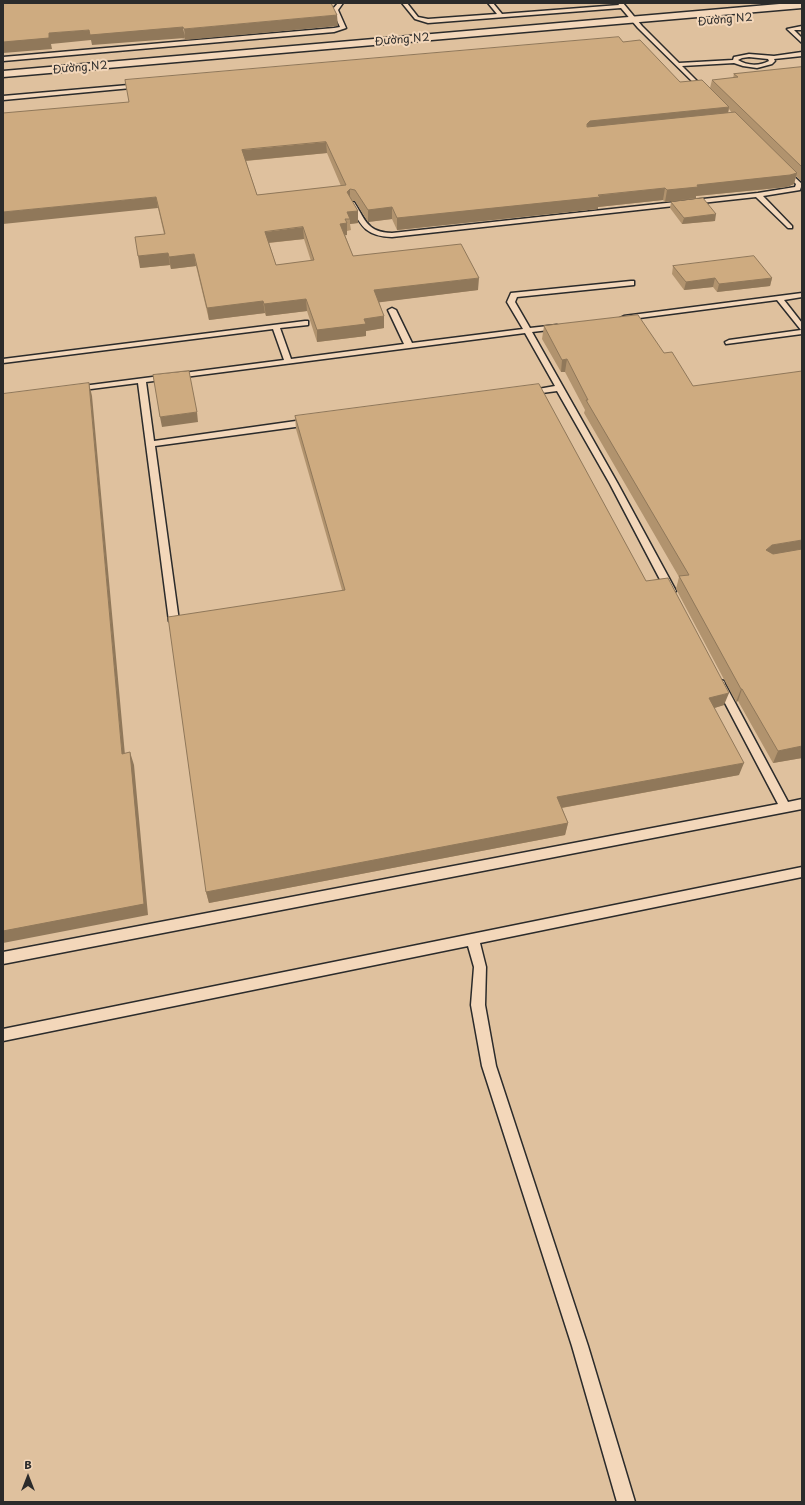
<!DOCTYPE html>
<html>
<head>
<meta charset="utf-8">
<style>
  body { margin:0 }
  #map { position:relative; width:805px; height:1505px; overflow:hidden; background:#ecceae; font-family:"Playpen Sans",sans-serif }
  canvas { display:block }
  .frame { position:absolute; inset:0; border:4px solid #2b2b2b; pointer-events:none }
  .north { position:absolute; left:8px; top:1457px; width:40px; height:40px; -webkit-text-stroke:3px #f3d7ba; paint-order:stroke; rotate:0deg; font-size:11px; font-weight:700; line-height:16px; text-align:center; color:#2b2b2b }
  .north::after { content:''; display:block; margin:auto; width:14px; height:18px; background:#2b2b2b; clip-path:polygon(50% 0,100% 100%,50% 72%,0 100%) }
</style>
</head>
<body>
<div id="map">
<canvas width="805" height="1505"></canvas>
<div class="frame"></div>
<div class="north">B</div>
</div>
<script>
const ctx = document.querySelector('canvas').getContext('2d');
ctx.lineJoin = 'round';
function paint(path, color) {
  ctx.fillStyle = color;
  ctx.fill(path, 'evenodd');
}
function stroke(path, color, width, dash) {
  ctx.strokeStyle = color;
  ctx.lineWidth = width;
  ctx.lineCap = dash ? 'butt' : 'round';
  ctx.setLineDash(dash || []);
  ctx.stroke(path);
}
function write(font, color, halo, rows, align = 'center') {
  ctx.font = font + ' "Playpen Sans",sans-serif';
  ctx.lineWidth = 4;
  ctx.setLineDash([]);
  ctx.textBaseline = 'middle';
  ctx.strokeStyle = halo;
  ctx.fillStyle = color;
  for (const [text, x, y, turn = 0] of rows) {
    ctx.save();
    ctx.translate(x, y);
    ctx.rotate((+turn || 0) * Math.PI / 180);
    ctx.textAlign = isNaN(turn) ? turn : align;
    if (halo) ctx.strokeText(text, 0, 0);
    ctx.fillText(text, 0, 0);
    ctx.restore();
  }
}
const built = new Path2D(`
  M3,3h799v1499h-799z`);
const lane = new Path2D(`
  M338,3h5l-5,7 8,18 -12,4 -331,29v-4l331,-29 6,-1 -8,-17z
  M402,3h5l11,14 10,2 69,-5 -9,-11h5l9,11 117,-9 -1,-2h5l19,23 37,37 54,-3 1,-3 15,-3 25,2 28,-4v4l-28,3 1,2 -3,3 -15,4 -14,-2 -9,-3 -52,3 25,25 -3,2 -66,-65 -17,-20 -193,15 -13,-4zM749,57l19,2 1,2c-9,5 -22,5 -31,-1l4,-2z
  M802,26v4h-8l8,8v5l-15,-14z
  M140,84l2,1v2l-139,13v-4z
  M785,168l17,16 -2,6 -37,6 29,30v2h-4l-32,-31 -364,40c-28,-1 -31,-12 -43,-34l5,-1c12,19 13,30 38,31l366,-40 37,-6 1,-3 -14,-14z
  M631,281h3v4l-117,12 -2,5 15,26 27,-3 4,2 -4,2 -25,3 86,152 58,107 -5,3 -5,-3 -56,-107 -53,-93 -30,4 -4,-2 4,-2 28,-5 -30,-53 -379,49 8,59 156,-22 4,3 -4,3 -155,21 24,175 -5,3 -5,-3 -31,-238 -63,8 -4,-2 4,-2 209,-27 -11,-31 -270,34v-4l302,-38h3v4l-28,3 11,31 113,-15 -16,-34 4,-2 4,2 16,33 111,-14 -16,-27 4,-9z
  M802,293v4l-18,3 18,23v11l-76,10 -1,-2 4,-2 72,-10 -24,-30 -153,20 -4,-2 4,-2z
  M720,680l4,1 1,3 63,118 14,-3v10l-799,155v-12l775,-148 -63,-120 1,-3z
  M802,867v10l-322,66 6,24 -1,38 11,61 92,280 47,156h-18l-45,-156 -90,-280 -11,-61 3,-38 -6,-21 -465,95v-12z`);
const street = new Path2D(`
  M791,3h11v5l-799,69v-6z`);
const wall = new Path2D(`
  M623,42l57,40 30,6 2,-8 21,-2 1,-4 68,-7v115l-6,-6 -2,8 -7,3 -91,9v2l-31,4 -2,-2 -65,7v2l-201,21 -5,-11 -24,3 -13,-21h-3l6,10v12l-8,1 1,6 -4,1v4h-2l8,21 125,34 -99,12 5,14v12l-18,3v5l-49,6 -10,-31 -41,5 -1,-3 -56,7 -13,-54 -25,3 -1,-4 -30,3 24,-34 -6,-26 -29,-106zM729,109l3,4h-4zM327,153l14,33 -84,9 -11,-34zM304,239l7,22 -35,4 -7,-22z
  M671,202l44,19 -33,3 -12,-16z
  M673,266l99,12 -2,8 -53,6 -4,-5 -29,3 -12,-16z
  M638,315l164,443 -29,5 -35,-62 -2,1 -60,-113 3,-12 -95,-164 1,-3 -20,-38h-4l-19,-33 2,-13z
  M295,416l351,165 78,124 -10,3 25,67 -177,33 6,15 -3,12 -356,68 -3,-11 136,-302 -46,-161z`);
const shadedWall = new Path2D(`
  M337,15l1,11 -153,14 -1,-11z
  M183,27l2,11 -93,7 -1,-5 -40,4 1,5 -49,4v-11l46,-9 40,-3z
  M729,107l-2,11 -138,15 -2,-9 3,-3z
  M326,142l1,11 -84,8 -1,-11z
  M797,173l-3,11 -7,3 -91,9v2l-31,4 2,-12 30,-5z
  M665,188l-2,12 -65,7v2l-201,21v-12z
  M350,189v11l-3,-8z
  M156,197l2,11 -155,16v-12z
  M392,207v12l-24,3v-12z
  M358,211v12l-8,1v-5l-3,-7z
  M716,214l-1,7 -33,3 2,-6z
  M347,223v12l-6,1 -1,-12z
  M303,227l1,12 -38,4 -1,-11z
  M168,253l2,12 -30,3 -2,-12z
  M194,254l2,12 -25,3 -2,-12z
  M479,278l-1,12 -104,13v-13z
  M715,278l-2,9 -29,3 2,-8z
  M772,278l-2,8 -53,6 2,-8z
  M306,299l1,12 -41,5 -2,-12z
  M263,301l2,12 -56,7 -2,-12z
  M384,316v12l-18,3v5l-49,6v-12l47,-11z
  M567,359l-2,13h-4l1,-12z
  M89,383l3,13 34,370 -4,-12z
  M197,412l1,10 -36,5 -2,-10z
  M802,540v12l-34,6 -2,-8 6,-5z
  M741,689h1l-4,12 -2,1z
  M729,693l-5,12 -19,6 4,-13z
  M802,746v12l-29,5 5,-12z
  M130,752l4,13 14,150 -145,28v-12z
  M744,763l-5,12 -184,34 2,-12z
  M568,823l-3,12 -356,68 -3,-11z`);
const building = new Path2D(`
  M3,3h328l6,12 -153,14 -1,-2 -93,8 -1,-5 -40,3v5l-46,4z
  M619,37l4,5 17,-2 40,42 22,-2 27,27 -139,14 -3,3v3l148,-15 62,61 -7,2 -93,10 1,2 -31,3 -2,-2 -67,7 2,2 -203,21 -5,-11 -24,3 -13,-20 -5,-1 -3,3 11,19 -11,1 3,7h-5l2,4 -7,1 13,32 108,-12 18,34 -105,12 10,26 -20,3 2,5 -49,6 -11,-31 -42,5 -1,-3 -56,7 -13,-54 -25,3 -1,-4 -30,3 -3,-19 30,-3 -9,-37 -153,15v-99l126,-11 -4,-22zM326,142l20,43 -89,10 -15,-45zM303,227l11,33 -38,5 -11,-33z
  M802,67v100l-90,-87 26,-3 -4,-3z
  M703,198l13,16 -32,4 -13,-16z
  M754,256l18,22 -53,6 -4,-6 -29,4 -13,-16z
  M638,315l26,38 8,-1 21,34 109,-15v169l-30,5 -6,5 7,4 29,-5v197l-24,5 -36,-62h-1l-62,-113 10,-1 -103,-175h2l-21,-41 -5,1 -18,-34z
  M189,371l8,41 -37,5 -7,-42z
  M89,383l33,371 8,-2 14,152 -141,27v-537z
  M539,384l107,197 22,-3 61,115 -20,5 35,65 -187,34 11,26 -362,69 -38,-275 177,-27 -50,-174z`);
const farStreetnames = [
  ["Đường N2",725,20,-5],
  ["Đường N2",402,40,-5],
  ["Đường N2",80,68,-5]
];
paint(built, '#dfc19e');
stroke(lane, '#2b2b2b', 3);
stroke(street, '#2b2b2b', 3);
paint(lane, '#f3d7ba');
paint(street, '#f3d7ba');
paint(wall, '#b1936e');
paint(shadedWall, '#90785a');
paint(building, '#ceab80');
stroke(building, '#90785a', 1);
write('11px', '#2b2b2b', '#f3d7ba', farStreetnames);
</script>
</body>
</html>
